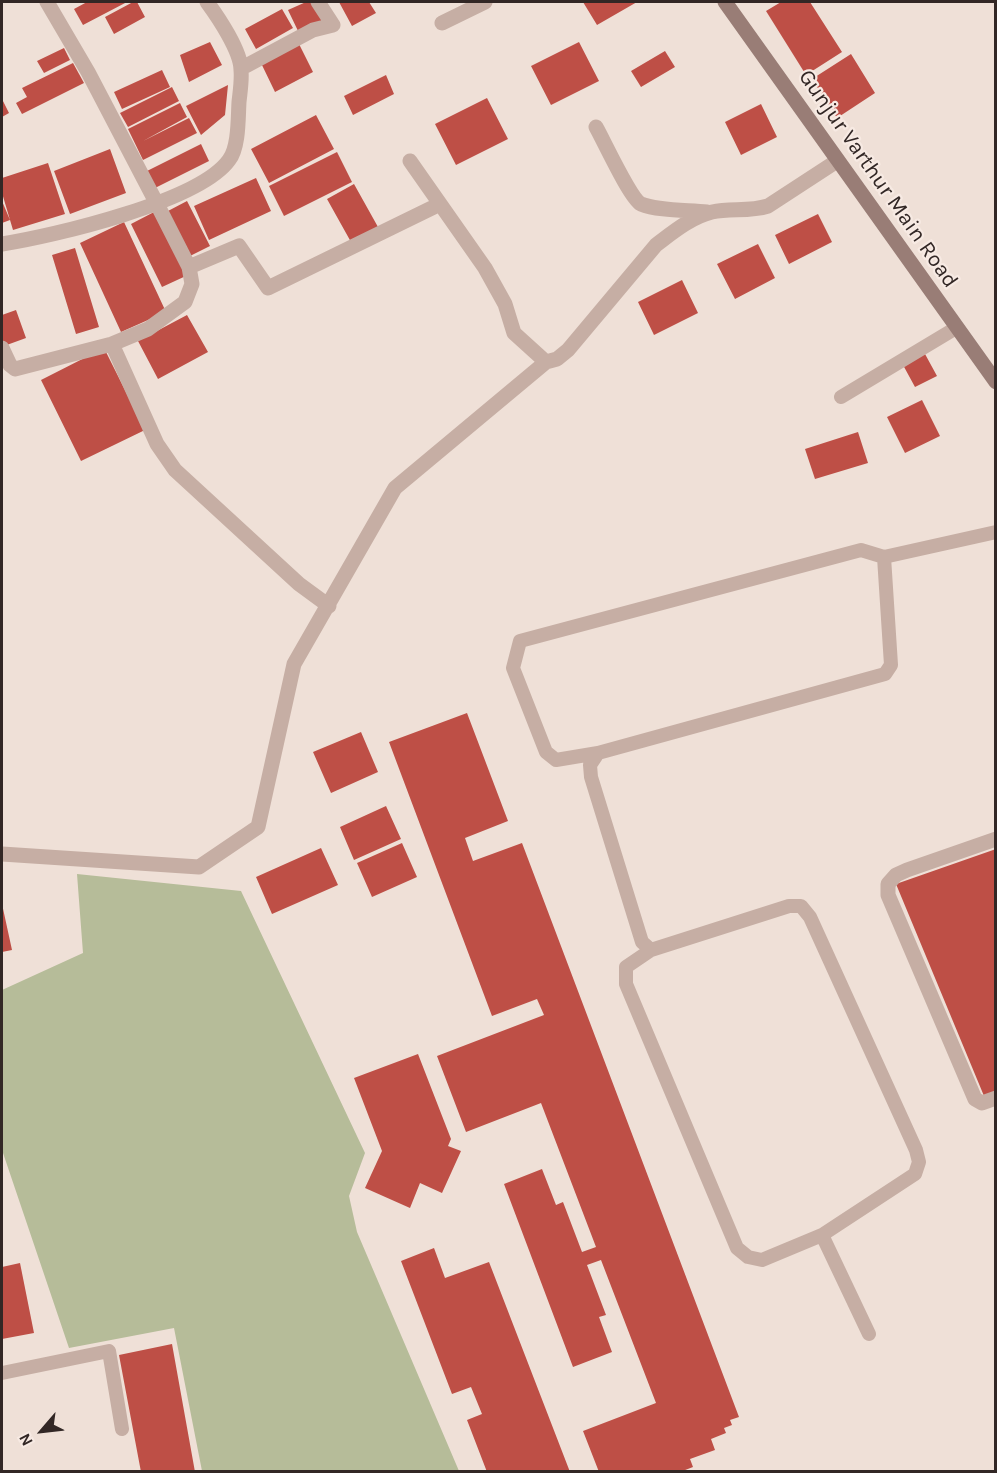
<!DOCTYPE html>
<html>
<head>
<meta charset="utf-8">
<style>
  body { margin:0 }
  #map { position:relative; width:997px; height:1473px; overflow:hidden; background:#efe0d7; font-family:Karla,sans-serif }
  canvas { display:block }
  .frame { position:absolute; inset:0; border:3px solid #322725; pointer-events:none }
  .north { position:absolute; left:12px; top:1401px; width:60px; height:60px; -webkit-text-stroke:4px #f7eae3; paint-order:stroke; rotate:242deg; font-size:16px; font-weight:700; line-height:24px; text-align:center; color:#322725 }
  .north::after { content:''; display:block; margin:auto; width:21px; height:27px; background:#322725; clip-path:polygon(50% 0,100% 100%,50% 72%,0 100%) }
</style>
</head>
<body>
<div id="map">
<canvas width="997" height="1473"></canvas>
<div class="frame"></div>
<div class="north">N</div>
</div>
<script>
const ctx = document.querySelector('canvas').getContext('2d');
ctx.lineJoin = 'round';
function paint(path, color) {
  ctx.fillStyle = color;
  ctx.fill(path, 'evenodd');
}
function stroke(path, color, width, dash) {
  ctx.strokeStyle = color;
  ctx.lineWidth = width;
  ctx.lineCap = dash ? 'butt' : 'round';
  ctx.setLineDash(dash || []);
  ctx.stroke(path);
}
function write(font, color, halo, rows, align = 'center') {
  ctx.font = font + ' Karla,sans-serif';
  ctx.lineWidth = 4.5;
  ctx.setLineDash([]);
  ctx.textBaseline = 'middle';
  ctx.strokeStyle = halo;
  ctx.fillStyle = color;
  for (const [text, x, y, turn = 0] of rows) {
    ctx.save();
    ctx.translate(x, y);
    ctx.rotate((+turn || 0) * Math.PI / 180);
    ctx.textAlign = isNaN(turn) ? turn : align;
    if (halo) ctx.strokeText(text, 0, 0);
    ctx.fillText(text, 0, 0);
    ctx.restore();
  }
}
const green = new Path2D(`
  M77,874l164,17 124,262 -16,43 8,36 102,239h-257l-28,-143 -105,20 -67,-198v-160l81,-37z`);
const building = new Path2D(`
  M87,2h40l-44,23 -9,-16z
  M133,2h4l8,15 -31,17 -9,-17z
  M306,2h7l10,19 -24,12 -11,-23z
  M339,2h30l7,11 -24,13z
  M583,2h54l-40,23z
  M781,2h29l32,50 -36,23 -40,-64z
  M282,9l11,19 -37,21 -11,-20z
  M210,42l12,23 -33,17 -9,-27z
  M579,42l20,39 -48,24 -20,-39z
  M299,44l14,28 -38,20 -14,-29z
  M64,48l6,12 -26,13 -7,-12z
  M665,51l10,16 -34,20 -10,-16z
  M851,54l24,39 -38,25 -25,-39z
  M73,63l11,20 -62,31 -6,-11 11,-6 -5,-9z
  M162,70l8,17 -48,22 -8,-17z
  M386,75l8,19 -41,21 -9,-19z
  M228,85l-3,30 -24,20 -15,-29z
  M172,87l7,14 -51,26 -8,-14z
  M487,98l21,41 -52,26 -21,-41z
  M2,99l7,14 -7,4z
  M180,103l7,14 -44,24 46,-23 8,15 -54,27 -15,-31z
  M761,104l16,33 -36,18 -16,-33z
  M316,115l18,34 -65,34 -18,-34z
  M201,144l8,17 -54,27 -8,-17z
  M110,149l16,44 -56,21 -16,-43z
  M337,152l15,30 -68,34 -15,-30z
  M48,163l17,51 -52,16 -11,-37v-15z
  M256,178l15,33 -62,29 -15,-34z
  M354,184l24,43 -27,15 -24,-43z
  M2,201l8,19 -8,3z
  M187,201l23,45 -20,10 -22,-45z
  M156,211l32,64 -26,12 -31,-63z
  M818,214l14,28 -43,22 -14,-29z
  M124,222l42,90 -45,20 -41,-89z
  M758,244l17,34 -40,21 -18,-35z
  M75,248l24,79 -23,7 -24,-79z
  M682,280l16,33 -44,22 -16,-33z
  M16,310l10,28 -22,8 -2,-7v-24z
  M187,315l21,37 -50,27 -20,-38z
  M104,348l41,82 -64,31 -40,-81z
  M925,354l12,22 -22,11 -12,-22z
  M922,400l18,36 -35,17 -18,-36z
  M858,432l10,31 -53,16 -10,-30z
  M467,713l41,108 -43,17 8,23 49,-18 217,574 -9,3 2,5 -8,3 2,5 -15,6 4,11 -25,9 3,8 -13,5h-81l-16,-41 73,-28 -55,-143 -14,5 19,50 -7,2 13,35 -39,15 -69,-183 38,-15 14,36 7,-3 19,50 14,-5 -55,-144 -75,29 -29,-76 107,-41 -7,-16 -45,17 -103,-274z
  M361,732l17,40 -47,21 -18,-41z
  M386,806l15,33 -47,21 -14,-33z
  M402,843l15,34 -45,20 -15,-34z
  M321,848l17,37 -66,29 -16,-37z
  M996,849v242l-12,5 -88,-212z
  M2,904l10,46 -10,2z
  M418,1054l33,85 -3,7 13,5 -19,42 -22,-10 -10,25 -45,-20 17,-37 -28,-73z
  M434,1248l11,30 44,-16 81,210h-83l-20,-52 15,-6 -11,-27 -19,7 -51,-133z
  M20,1263l14,70 -32,6v-72z
  M172,1344l23,128h-54l-22,-117z`);
const lane = new Path2D(`
  M841,397l115,-69
  M598,753l-42,7 -10,-8 -33,-84 7,-27 341,-91 23,7
  M651,950l-25,17v17l111,264 11,9 14,3 60,-25
  M869,1334l-47,-99 93,-61 4,-12 -3,-12 -106,-233 -9,-11h-12l-138,44 -9,-8 -51,-165 -1,-12 8,-12 287,-79 6,-9 -7,-108 112,-25
  M2,1373l107,-22 13,78`);
const street = new Path2D(`
  M442,23l43,-21
  M242,68l71,-38 20,-5 -15,-23
  M596,127c8,14 34,71 45,77 17,7 47,6 66,8
  M410,161l75,107 20,36 9,29 32,29 11,-3 11,-9 88,-105c16,-12 35,-28 56,-33 19,-4 37,0 56,-6l69,-45
  M2,244c51,-8 197,-42 227,-84 10,-13 9,-42 10,-58 1,-10 3,-21 2,-32 0,-19 -23,-53 -34,-68
  M189,267l50,-21 29,42 172,-84
  M112,344l45,100 18,26 124,114 30,22
  M2,348l8,17 5,4 97,-25 36,-15 37,-27 7,-18 -3,-17 -32,-63 -69,-132 -41,-70
  M996,839l-89,31 -11,5 -8,9v11l87,204 7,4 14,-5
  M2,854l197,13 59,-40 36,-163 101,-176 151,-126`);
const secondary = new Path2D(`
  M725,2l271,380`);
const streetNames = [
  ["Gunjur Varthur Main Road",878,179,55]
];
paint(green, '#b6bc99');
paint(building, '#be4f46');
stroke(lane, '#c6aea4', 14);
stroke(street, '#c6aea4', 15);
stroke(secondary, '#997d76', 15);
write('22px', '#322725', '#f7eae3', streetNames);
</script>
</body>
</html>
